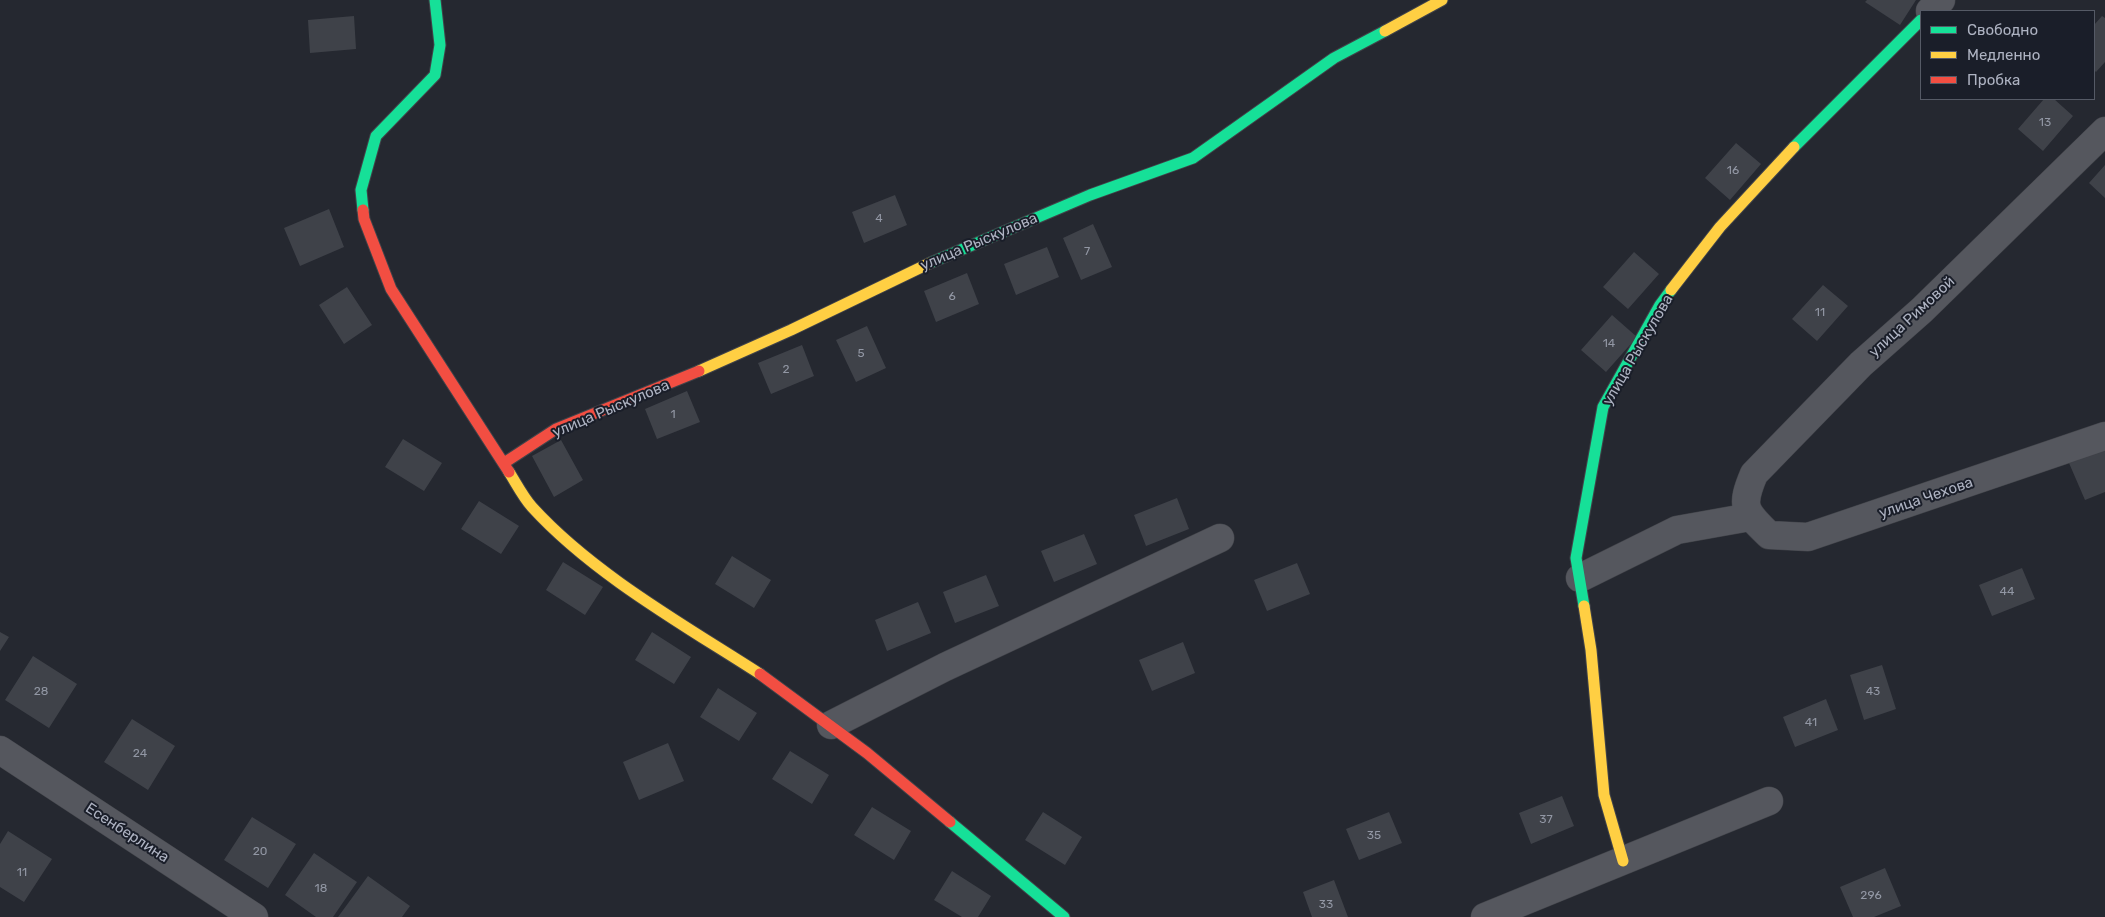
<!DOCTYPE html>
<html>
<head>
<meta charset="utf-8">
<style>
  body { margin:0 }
  #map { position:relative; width:2105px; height:917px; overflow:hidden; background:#252830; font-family:Rubik,sans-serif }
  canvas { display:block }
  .legend { position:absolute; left:1920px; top:10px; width:175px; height:90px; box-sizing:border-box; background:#1a1e29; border:1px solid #555a66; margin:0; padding:6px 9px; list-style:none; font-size:15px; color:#aeb3c2 }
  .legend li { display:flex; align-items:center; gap:10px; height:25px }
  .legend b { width:25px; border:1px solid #555a66 }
</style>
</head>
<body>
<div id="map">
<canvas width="2105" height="917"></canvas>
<ul class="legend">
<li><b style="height:6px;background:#16e098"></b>Свободно</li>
<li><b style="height:6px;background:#ffcf43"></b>Медленно</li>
<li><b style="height:6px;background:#f24e42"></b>Пробка</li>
</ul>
</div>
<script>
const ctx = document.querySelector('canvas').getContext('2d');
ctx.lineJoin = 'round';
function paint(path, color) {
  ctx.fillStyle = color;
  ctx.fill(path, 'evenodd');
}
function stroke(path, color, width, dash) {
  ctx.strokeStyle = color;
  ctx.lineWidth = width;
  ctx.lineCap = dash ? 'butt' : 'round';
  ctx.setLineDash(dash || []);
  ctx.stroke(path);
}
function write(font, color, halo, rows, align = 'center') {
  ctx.font = font + ' Rubik,sans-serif';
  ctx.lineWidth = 4;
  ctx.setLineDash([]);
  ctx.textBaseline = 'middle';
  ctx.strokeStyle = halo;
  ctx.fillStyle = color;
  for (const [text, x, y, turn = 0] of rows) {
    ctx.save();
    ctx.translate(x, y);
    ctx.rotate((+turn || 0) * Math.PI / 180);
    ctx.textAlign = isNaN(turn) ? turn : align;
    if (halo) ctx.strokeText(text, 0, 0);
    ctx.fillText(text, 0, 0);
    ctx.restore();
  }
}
const building = new Path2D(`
  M1867,0h49l-16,25 -35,-23z
  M354,16l2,33 -46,4 -2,-33z
  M2102,16l3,2v44l-9,10 -2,-2v-45z
  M2044,99h10l19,17 -30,35 -25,-22z
  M1736,143l25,21 -31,36 -25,-22z
  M2105,165v33l-16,-15z
  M895,195l12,30 -43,18 -12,-31z
  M329,209l15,38 -44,19 -16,-38z
  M1093,224l19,43 -31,13 -18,-42z
  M1047,247l12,30 -43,18 -12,-31z
  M1634,252l25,22 -31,35 -25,-22z
  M967,273l12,31 -43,18 -12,-31z
  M1823,285l25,21 -31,35 -25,-22z
  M347,287l25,38 -28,19 -25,-39z
  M1612,315l25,22 -31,35 -25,-22z
  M867,326l19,42 -30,14 -20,-42z
  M802,345l12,31 -43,18 -13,-31z
  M687,391l13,31 -43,17 -12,-30z
  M403,439l39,24 -18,28 -39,-24z
  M561,440l22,40 -29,17 -22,-41z
  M2105,447v45l-20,8 -16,-37z
  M1177,498l12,31 -43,17 -12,-31z
  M479,501l40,25 -18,28 -40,-25z
  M1084,534l13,30 -43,18 -13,-31z
  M732,556l39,24 -17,28 -39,-24z
  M563,562l40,25 -18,28 -39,-25z
  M1297,563l13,31 -43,17 -13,-31z
  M2022,568l13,31 -43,17 -13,-31z
  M986,575l13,31 -44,17 -12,-31z
  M918,602l13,31 -44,18 -12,-31z
  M0,632l9,5 -9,14z
  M652,632l39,25 -17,27 -39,-24z
  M1183,642l12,31 -43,18 -13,-31z
  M33,656l44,28 -28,44 -44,-28z
  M1882,665l14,44 -32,11 -14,-45z
  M718,688l39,25 -18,28 -39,-24z
  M1826,699l12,31 -43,17 -12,-30z
  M132,719l43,27 -27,44 -44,-28z
  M668,743l16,38 -45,19 -16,-38z
  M790,751l39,24 -17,29 -40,-25z
  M1562,796l12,30 -43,18 -12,-31z
  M872,807l39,24 -17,29 -40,-25z
  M1043,812l39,25 -17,28 -40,-25z
  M1389,812l13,31 -43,17 -13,-31z
  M252,817l44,27 -28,44 -44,-28z
  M8,831l44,28 -28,43 -24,-15v-43z
  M314,853l43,29 -24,35h-17l-31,-22z
  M1885,868l16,38 -27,11h-21l-13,-30z
  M952,871l39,25 -13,21h-16l-28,-17z
  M368,876l42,30 -8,11h-64z
  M1334,880l14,37h-36l-9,-25z`);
const street = new Path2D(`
  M1930,11l11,-11
  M2105,131l-183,179 -61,54 -107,110c-14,33 -10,37 15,61l39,2 297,-101
  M1580,578l97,-48 73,-13
  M831,725l114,-58 275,-129
  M0,750l254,167
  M1485,917l284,-116`);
const fast = new Path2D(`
  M1794,147l127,-127
  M363,210l-2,-20 15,-54 59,-61 5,-30 -5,-45
  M930,263l160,-68 103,-37 141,-100 51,-27
  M1584,606l-8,-48 27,-151 57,-102 11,-15
  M950,822l114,95`);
const slow = new Path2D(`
  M1385,31l57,-31
  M1671,290l49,-63 74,-80
  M699,371l92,-41 139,-67
  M509,472c7,11 14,25 23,35 61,67 152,118 228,167
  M1584,606l7,44 13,145 19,66`);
const jam = new Path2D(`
  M363,210l1,9 27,70 118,183
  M504,463l52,-34 143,-58
  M760,674l107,79 83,69`);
const numberNames = [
  ["13",2045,123],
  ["16",1733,171],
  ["4",879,219],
  ["7",1087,252],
  ["6",952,297],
  ["11",1820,313],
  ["14",1609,344],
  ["5",861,354],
  ["2",786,370],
  ["1",673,415],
  ["44",2007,592],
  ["28",41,692],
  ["43",1873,692],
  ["41",1811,723],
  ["24",140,754],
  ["37",1546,820],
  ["35",1374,836],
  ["20",260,852],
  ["11",22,873],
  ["18",321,889],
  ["296",1871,896],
  ["33",1326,905]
];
const streetNames = [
  ["улица Рыскулова",979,242,-23],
  ["улица Римовой",1912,317,-43],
  ["улица Рыскулова",1638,350,-60],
  ["улица Рыскулова",611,409,-23],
  ["улица Чехова",1926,498,-19],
  ["Есенберлина",127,833,33]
];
paint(building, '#3f4249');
stroke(street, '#414349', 29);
stroke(fast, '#414349', 13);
stroke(slow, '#414349', 13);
stroke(jam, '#414349', 13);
stroke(street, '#55575e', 28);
stroke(fast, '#16e098', 11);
stroke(slow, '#ffcf43', 11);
stroke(jam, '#f24e42', 11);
write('12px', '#9297a4', null, numberNames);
write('15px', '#aeb3c2', '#1a1e29', streetNames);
</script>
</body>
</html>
